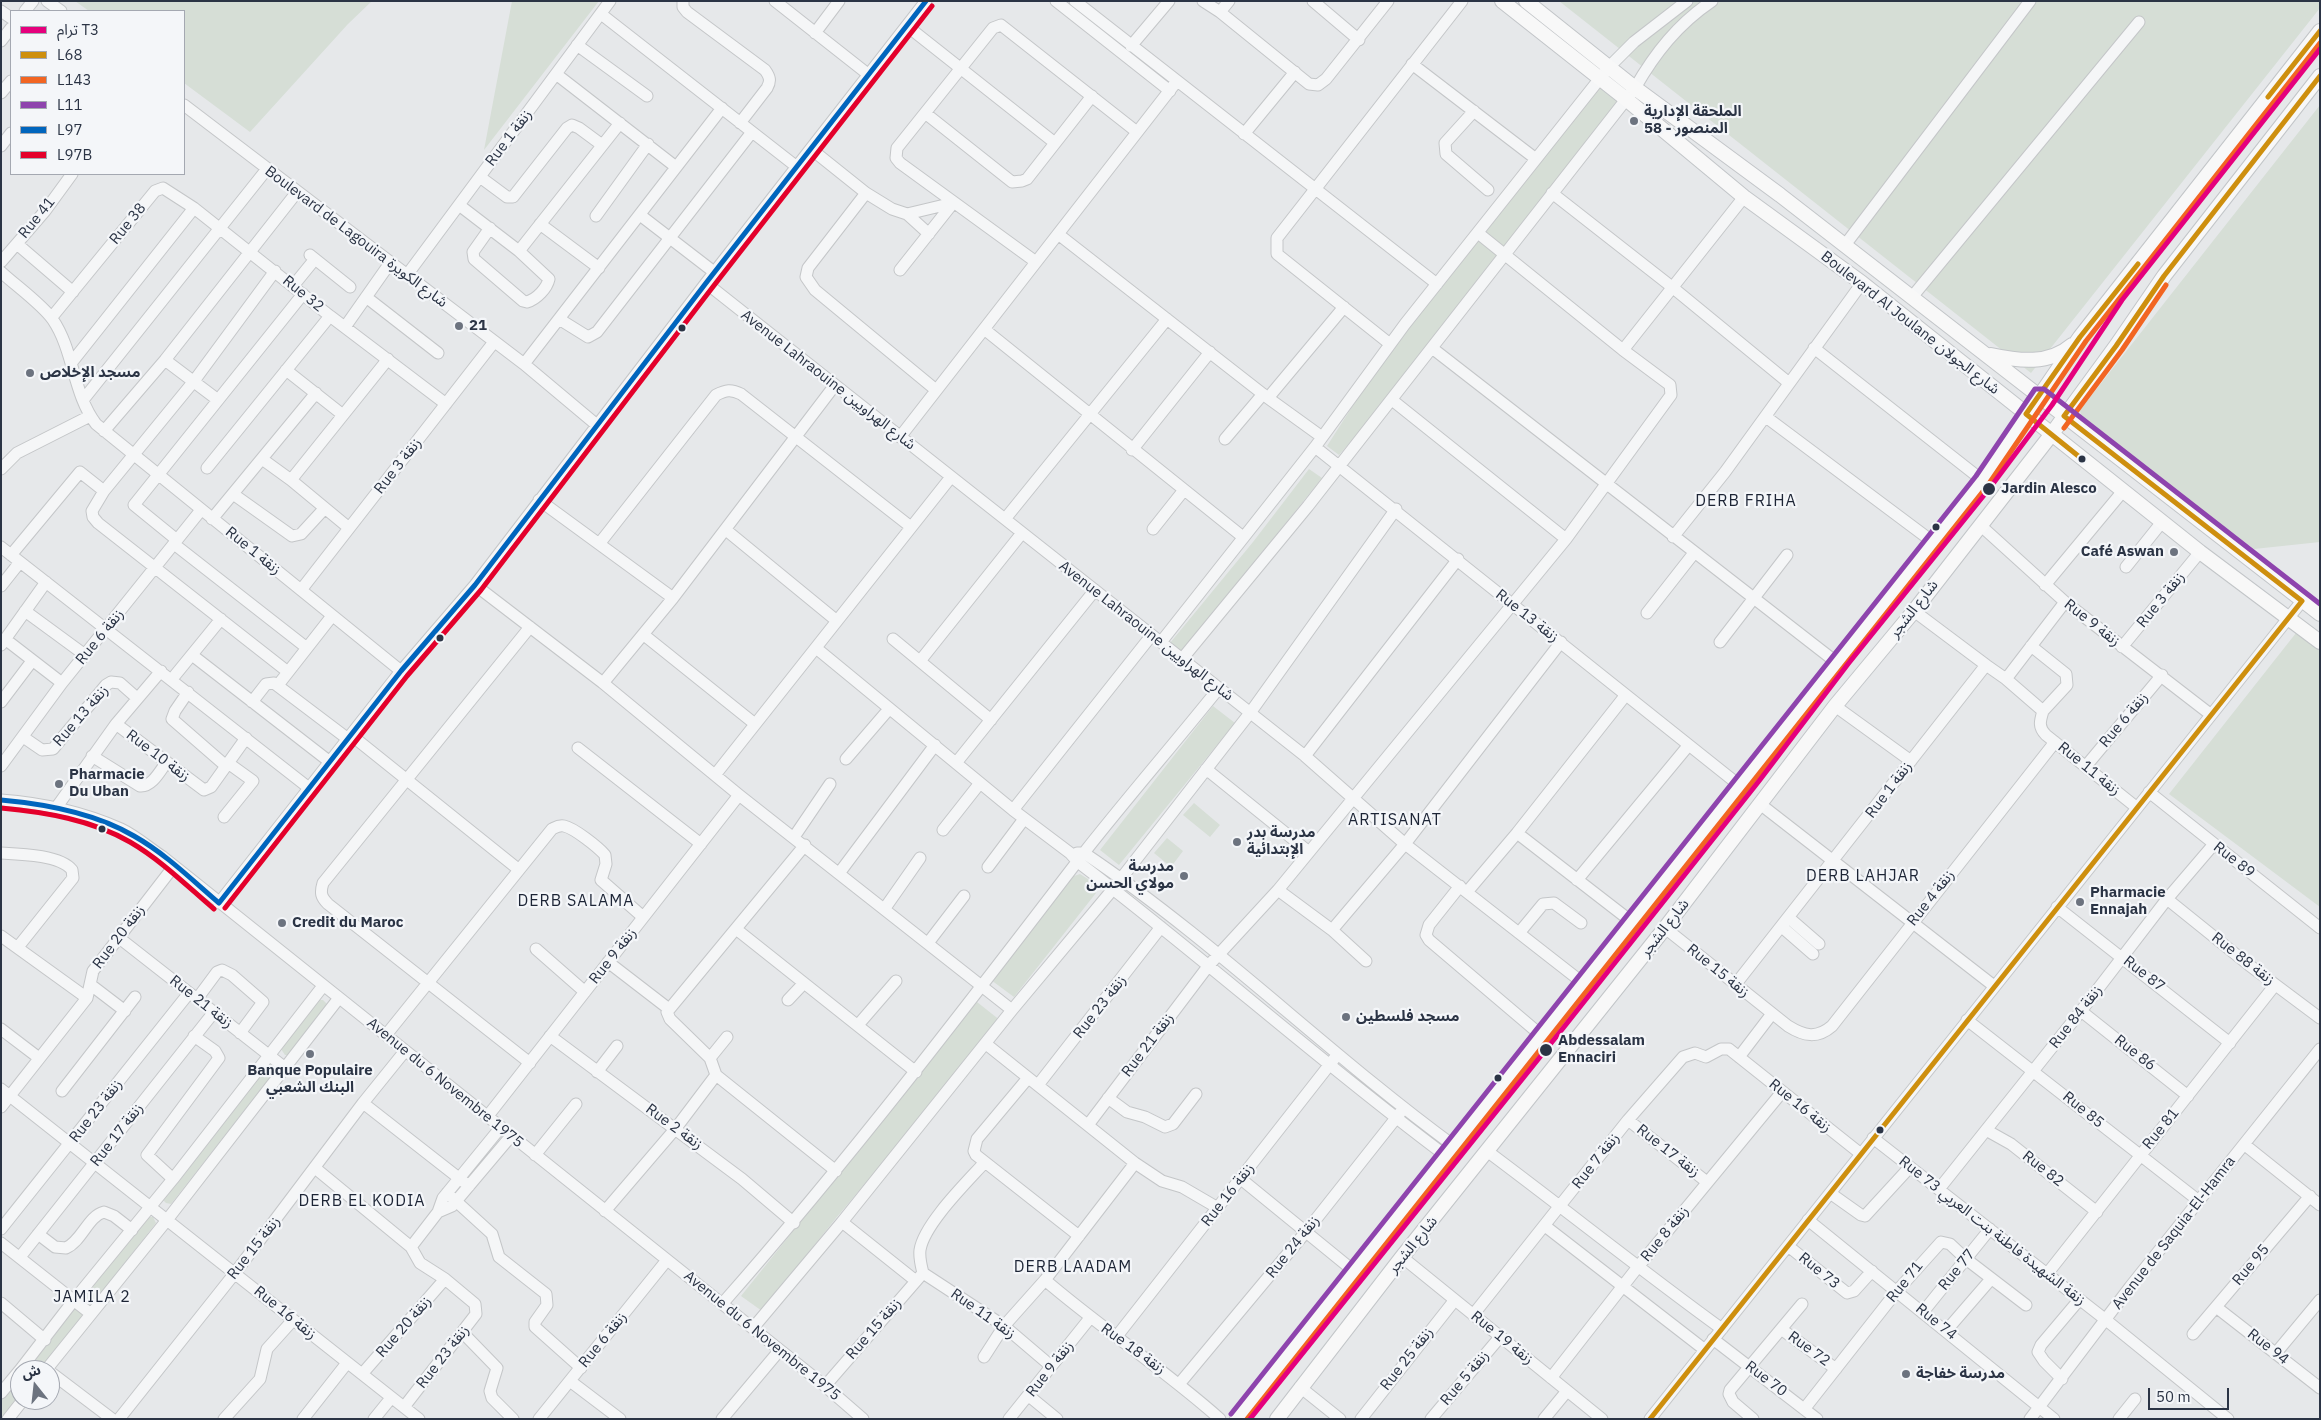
<!DOCTYPE html>
<html>
<head>
<meta charset="utf-8">
<style>
  body { margin:0 }
  #map { position:relative; width:2321px; height:1420px; overflow:hidden; background:#e6e8ea; font-family:"IBM Plex Sans","Noto Sans Arabic",sans-serif }
  canvas { display:block }
  .frame { position:absolute; inset:0; border:2px solid #2b3445; pointer-events:none }
  .legend { position:absolute; left:10px; top:10px; width:175px; height:165px; box-sizing:border-box; background:#f4f6f9; border:1px solid #a4a8b1; margin:0; padding:6px 9px; list-style:none; font-size:15px; color:#2b3445 }
  .legend li { display:flex; align-items:center; gap:10px; height:25px }
  .legend b { width:25px; border:1px solid #a4a8b1 }
  .north { position:absolute; left:10px; top:1360px; width:50px; height:50px; box-sizing:border-box; background:#f4f6f9; border:1px solid #a4a8b1; border-radius:50%; rotate:344deg; font-size:14px; font-weight:700; line-height:20px; text-align:center; color:#2b3445 }
  .north::after { content:''; display:block; margin:auto; width:18px; height:22px; background:#6c737f; clip-path:polygon(50% 0,100% 100%,50% 72%,0 100%) }
  .scale { position:absolute; left:2148px; top:1388px; width:81px; height:22px; box-sizing:border-box; border:2px solid #2b3445; border-top:0; padding-left:6px; font-size:15px; line-height:18px; white-space:nowrap; color:#2b3445; -webkit-text-stroke:4px #f4f6f9; paint-order:stroke }
</style>
</head>
<body>
<div id="map">
<canvas width="2321" height="1420"></canvas>
<div class="frame"></div>
<ul class="legend">
<li><b style="height:6px;background:#e5007d"></b>ترام T3</li>
<li><b style="height:6px;background:#ce8f0e"></b>L68</li>
<li><b style="height:6px;background:#f26522"></b>L143</li>
<li><b style="height:6px;background:#8e44ad"></b>L11</li>
<li><b style="height:6px;background:#0065bd"></b>L97</li>
<li><b style="height:6px;background:#e4002b"></b>L97B</li>
</ul>
<div class="north">ش</div>
<div class="scale">50 m</div>
</div>
<script>
const ctx = document.querySelector('canvas').getContext('2d');
ctx.lineJoin = 'round';
function paint(path, color) {
  ctx.fillStyle = color;
  ctx.fill(path, 'evenodd');
}
function stroke(path, color, width, dash) {
  ctx.strokeStyle = color;
  ctx.lineWidth = width;
  ctx.lineCap = dash ? 'butt' : 'round';
  ctx.setLineDash(dash || []);
  ctx.stroke(path);
}
function write(font, color, halo, rows, align = 'center') {
  ctx.font = font + ' "IBM Plex Sans","Noto Sans Arabic",sans-serif';
  ctx.lineWidth = 4.5;
  ctx.setLineDash([]);
  ctx.textBaseline = 'middle';
  ctx.strokeStyle = halo;
  ctx.fillStyle = color;
  for (const [text, x, y, turn = 0] of rows) {
    ctx.save();
    ctx.translate(x, y);
    ctx.rotate((+turn || 0) * Math.PI / 180);
    ctx.textAlign = isNaN(turn) ? turn : align;
    if (halo) ctx.strokeText(text, 0, 0);
    ctx.fillText(text, 0, 0);
    ctx.restore();
  }
}
const green = new Path2D(`
  M75,1h297l-24,23 -98,108 -66,-49v-72h-95z
  M512,1h87l-115,149z
  M1559,1h761v7l-289,365z
  M1600,79l26,20 -194,249 -93,107 -12,-9 78,-122z
  M2320,105v437l-66,7 -172,-128 -2,-11z
  M1309,469l13,9 -140,174 -12,-9 83,-101z
  M2296,633l24,17v257l-151,-113z
  M1213,706l22,17 -116,142 -19,-15z
  M1194,803l26,22 -10,12 -27,-22z
  M1167,838l16,13 -12,16 -17,-14z
  M1080,874l11,7 5,12 -82,104 -23,-17 83,-104z
  M319,1000h4l4,4 -36,51h-6l-4,-6z
  M977,1002l24,19 -19,24 -146,173 -74,93 -21,-15z
  M271,1064l6,5 -106,135 -5,-1 -4,-4 106,-134z
  M147,1217h6l3,6 -115,147h-19z
  M20,1372v24l-19,23v-23z`);
const minor = new Path2D(`
  M47,1l14,10
  M683,1v6l4,5 78,58c5,7 6,11 2,18l-27,35
  M775,1l94,74
  M1056,1l114,90
  M1075,1l362,283
  M1203,1l17,11 89,72 9,1 8,-6 62,-78
  M1313,1l46,39
  M1,11l10,7
  M25,11l8,-10
  M1220,12l9,-11
  M601,14l196,153
  M907,26l148,117
  M815,33l24,-32
  M1,41l10,-13
  M577,45l70,51
  M1131,46l38,-45
  M1412,64l124,95
  M556,74l120,93
  M1,93l10,-12
  M184,105l340,259 74,62
  M1474,111l-29,32 1,11 42,36
  M925,113l87,69 10,-1 5,-2 65,-83
  M1244,134l51,-62
  M1,146l10,-13
  M811,149l55,44 26,16 15,5 46,-11
  M480,177l27,20h6l54,-69 5,-3 7,3 23,17
  M866,193l-58,75 -2,9 9,13 121,100
  M1552,193l120,94 117,96
  M459,205l60,46 101,-128
  M907,214l22,20
  M640,215l74,57
  M596,216l52,-72
  M540,224l59,44
  M490,228l-17,24 1,7 49,42 4,1c10,-3 20,-14 22,-23l-30,-28
  M1058,234l210,164 54,39
  M17,244l56,48
  M1845,245l185,-244
  M310,255l40,32
  M1,262l44,-51 27,-37
  M1036,262l-136,-99 -4,-5 1,-10 96,-120 8,-3 136,107
  M900,270l53,-67
  M275,271l-81,110 -90,110 -12,20 1,6 5,6 190,149
  M1,272c14,13 42,33 52,48 21,31 20,74 43,104l305,247
  M407,275l203,-274
  M706,283l599,473 100,88 178,139
  M293,286l22,-27
  M366,297l72,56
  M1912,297l227,-275
  M52,317l103,-126 8,-3 31,20 136,108 116,88
  M559,319l29,18 9,-5 155,-200
  M345,327l45,-64
  M984,329l259,208
  M1390,344l-113,-90v-16l185,-237
  M1432,348l404,314
  M1814,348l168,132
  M1623,350l121,-153
  M165,360l53,40
  M72,362l122,-154
  M524,364l198,-256
  M286,370l57,45
  M1268,398l76,-91
  M83,400l184,-231
  M1392,400l174,139
  M1766,417l167,125
  M104,431l61,-71 132,-168
  M900,437l277,-356
  M1225,439l38,-45
  M1315,447l424,338
  M1132,450l78,-98
  M262,459l29,21 58,48
  M207,468l123,-152
  M1,469l16,-16 73,-37
  M291,480l97,-121
  M233,494l59,42 9,-2 23,-25
  M539,500l134,98
  M212,519l104,-126
  M1005,519l162,-200
  M1980,525l85,77 145,112
  M1153,529l31,-39
  M726,530l111,91
  M1673,537l52,-65 137,-189
  M177,540l-43,-35 169,-211
  M174,544l133,104
  M599,544l117,-149c10,-5 15,-6 25,-1l170,133
  M1,547l308,241
  M11,555l69,-83 24,19
  M2126,567l36,-45
  M475,585l128,98 136,112 273,215
  M2045,585l78,-94
  M1,586l19,-24
  M301,590l193,-248
  M25,611l60,44
  M1647,613l47,-60
  M644,635l111,89
  M5,639l57,44
  M893,639l98,81
  M1161,642l154,-195 90,-123 204,-257 25,-25 53,-41
  M1720,642l67,-87
  M1,645l45,-63
  M2031,646l35,28 1,11 -24,26
  M2122,647l78,-95
  M816,648l197,162 57,43 8,9c125,95 242,200 368,294
  M192,655l138,107
  M1182,659l126,-153 327,-418c20,-35 43,-64 77,-87
  M920,661l102,-128
  M1986,665l20,14 37,32c-3,10 -5,16 3,24l90,72
  M172,679l49,-60
  M2006,679l59,-77
  M603,683l70,-85 162,-213
  M278,685l54,-69
  M188,692l-13,19 -3,8 54,47
  M1,702l31,-41
  M252,702l14,-18 8,-1 74,56
  M1835,706l76,55
  M116,724l88,66 7,-3 35,-49
  M351,735l167,134
  M23,737l19,13 11,-1 53,-64 5,-3 9,1 17,15
  M578,748l123,96
  M92,756l48,30c12,1 20,-15 26,-23
  M1305,756l153,-197
  M846,759l43,-50
  M956,763l139,-173
  M1,766l61,-83 139,-173
  M2086,766l76,-91
  M1206,769l103,83
  M715,775l236,-298
  M2149,792l171,136
  M1,800c40,3 84,13 120,29 15,7 28,19 42,28l662,529 38,33
  M1760,804l234,182
  M56,808l60,-84 45,-53
  M1013,810l138,-174
  M224,817l29,-36 -25,-18
  M943,830l37,-47
  M1517,833l115,89
  M794,837l36,-53
  M805,845l-138,167 3,7 40,39 6,17 120,96
  M1,853c19,1 59,2 71,17l1,8 -55,69
  M1077,853h7c131,88 243,200 370,293
  M988,867l36,-48
  M840,872l95,-127
  M1577,880l111,-134
  M1460,886l-31,39 -3,10 3,5 113,96
  M1278,890l54,40 34,31
  M1467,892l50,-59 108,-137
  M2167,899l82,66 71,53
  M219,903l182,-232 74,-86 231,-302 220,-282
  M2057,907l173,136
  M885,908l35,-50
  M1789,918l30,26
  M1782,927l31,27
  M1665,928l123,98c16,10 29,13 44,0l223,-284
  M736,929l180,143
  M1332,930l73,-86 156,-202
  M1519,933l24,-29 11,-1 27,20
  M1,936l86,62
  M118,937l166,130
  M928,943l36,-47
  M536,949l49,43
  M608,962l61,47
  M91,985l34,26
  M1735,985l251,-320 -72,-54
  M197,999l20,-27 5,-2 10,5 31,27 -23,31
  M788,1000l16,-17
  M2081,1011l107,85
  M1967,1020l232,181
  M858,1025l38,-44
  M1,1029l38,29
  M386,1035l166,-206c4,-2 7,-4 12,-3 10,2 34,21 41,29l1,9 -5,16 42,37
  M550,1036l192,143 52,44
  M986,1044l149,119 27,18 20,6 36,21
  M1739,1057l32,-42
  M710,1058l17,-21
  M530,1063l-202,-159c-7,-7 -8,-11 -5,-21l207,-256
  M597,1072l20,-26
  M1028,1078l-51,61 -3,12 2,4 103,81
  M1038,1085l123,-158
  M1,1089l418,330
  M62,1091l73,-94
  M1108,1098l19,14 18,5 20,10 8,-3 23,-30
  M363,1103l106,83
  M1,1107l86,-109 6,-27 81,-105
  M487,1117l252,-322
  M1628,1120l79,62
  M1088,1125l121,-160 69,-75 288,-351 105,-144 -1,-10 -47,-35 -145,-117
  M1986,1130l25,14 86,68
  M1873,1138l233,182 122,99
  M2245,1145l75,60
  M1487,1151c79,59 155,120 235,178
  M535,1155l41,-51
  M985,1162c-18,20 -61,62 -65,88 -1,8 1,15 3,23l81,53 47,40
  M315,1168l96,79 9,16 25,16 30,25 1,10 -72,93
  M173,1179l-26,-24 72,-97 -4,-7 -21,-15
  M1241,1179l114,93
  M1939,1189l142,-178 86,-112 47,-55
  M447,1193l45,41 7,23 47,37 1,11 -12,17v5l46,41
  M1830,1193l31,22 4,1 45,-49
  M605,1211l71,-83 40,-53
  M438,1212l14,-6 59,-70
  M1808,1220l246,199
  M842,1222l74,59
  M1545,1226l160,124
  M1,1229l188,-236
  M38,1234l17,13 11,1c16,-7 22,-32 38,-36l10,4 18,14
  M1,1243l90,71
  M1788,1246l59,47 7,-2 18,-20
  M411,1247l27,-35 5,-14 58,-71
  M20,1257l194,-245
  M1402,1257l200,162
  M2047,1274l228,-289
  M1045,1280c57,49 119,89 175,139
  M1,1303l44,37
  M722,1304c127,-144 244,-297 361,-450 44,-56 91,-110 136,-166
  M2216,1307l104,81
  M1923,1312l67,-83
  M1473,1315l155,-195 55,-63 12,-4 11,4 15,-8h8l132,105
  M753,1328l89,-106 170,-212 101,-121 137,-176 146,-204
  M1781,1329l55,40
  M1946,1331l45,-52
  M462,1332l35,36 -7,23 2,7 21,21
  M2193,1334l117,-138
  M1117,1336l217,-277
  M1713,1339l104,80
  M2276,1353l44,-53
  M984,1357l20,-31 41,-46 90,-117
  M20,1370l54,-70 99,-121 150,-193
  M46,1370l121,-150 172,-222
  M50,1372l62,47
  M362,1374l83,-95
  M1551,1378l86,-110 145,-176
  M2062,1379l-18,-18 -6,-9 3,-7 38,-45
  M570,1381l50,38
  M1180,1383l125,-150 95,-120
  M825,1386l98,-113
  M1300,1387l40,32
  M1,1393l19,-23
  M1029,1396l28,23
  M1805,1408l92,-117 44,-49 9,2 16,15 60,46
  M8,1419l15,-19
  M119,1419l116,-146 128,-170 42,-52
  M224,1419l36,-40 7,-30 26,-29
  M303,1419l44,-56
  M374,1419l17,-21
  M539,1419l128,-159
  M722,1419l57,-68
  M1009,1419l81,-101
  M1361,1419l93,-118
  M1431,1419l69,-82
  M1544,1419l23,-28
  M1650,1419l652,-818
  M1753,1419l-20,-17 -4,-8 1,-4 72,-86
  M2030,1419l100,-132 190,-238
  M2119,1419l16,-20`);
const major = new Path2D(`
  M1502,1l124,98 118,98 118,86 338,269 120,90
  M1526,1l109,87 145,107 540,419
  M1991,355c28,6 58,10 81,-10
  M1237,1419l305,-383 294,-374 146,-182 98,-143 240,-306
  M1277,1419l125,-162 263,-329 170,-222 79,-95 137,-176 65,-89 48,-70 156,-200`);
const bus1 = new Path2D(`
  M2268,97l52,-66
  M2082,459l-56,-45 54,-77 58,-73
  M1650,1419l652,-818 -238,-185 52,-70 48,-70 156,-200`);
const bus2 = new Path2D(`
  M2064,428l58,-78 44,-65
  M1247,1419l741,-934 98,-144 234,-298`);
const bus3 = new Path2D(`
  M1231,1414l745,-938 59,-87h9l276,215`);
const bus4 = new Path2D(`
  M1,800c45,4 94,13 133,36 32,18 58,44 85,67
  M219,903l182,-232 74,-86 231,-302 220,-282`);
const bus5 = new Path2D(`
  M1,808c44,4 91,12 129,34 31,18 57,44 84,67
  M225,908l182,-232 74,-86 231,-302 220,-282`);
const tram1 = new Path2D(`
  M1250,1419l314,-392 195,-246 89,-117 141,-175 63,-84 70,-105 198,-251`);
const markers = [
  [1634,121,5,"#6c737f"],
  [459,326,5,"#6c737f"],
  [682,328,4.5,"#2b3445"],
  [30,373,5,"#6c737f"],
  [2082,459,4.5,"#2b3445"],
  [1989,489,7,"#2b3445"],
  [1936,527,4.5,"#2b3445"],
  [2174,552,5,"#6c737f"],
  [440,638,4.5,"#2b3445"],
  [59,784,5,"#6c737f"],
  [102,829,4.5,"#2b3445"],
  [1237,842,5,"#6c737f"],
  [1184,876,5,"#6c737f"],
  [2080,902,5,"#6c737f"],
  [282,923,5,"#6c737f"],
  [1346,1017,5,"#6c737f"],
  [1546,1050,7,"#2b3445"],
  [310,1054,5,"#6c737f"],
  [1498,1078,4.5,"#2b3445"],
  [1880,1130,4.5,"#2b3445"],
  [1906,1374,5,"#6c737f"]
];
const poiNames = [
  ["الملحقة الإدارية",1644,112],
  ["58 - المنصور",1644,129],
  ["21",469,326],
  ["مسجد الإخلاص",40,373],
  ["Café Aswan",2164,552,"right"],
  ["Pharmacie",69,775],
  ["Du Uban",69,792],
  ["مدرسة بدر",1247,833],
  ["الإبتدائية",1247,850],
  ["مدرسة",1174,867,"right"],
  ["مولاي الحسن",1174,884,"right"],
  ["Pharmacie",2090,893],
  ["Ennajah",2090,910],
  ["Credit du Maroc",292,923],
  ["مسجد فلسطين",1356,1017],
  ["Banque Populaire",310,1071,"center"],
  ["البنك الشعبي",310,1088,"center"],
  ["مدرسة خفاجة",1916,1374]
];
const streetNames = [
  ["Rue 1 زنقة",509,138,-53],
  ["Rue 41",37,218,-51],
  ["Rue 38",128,224,-51],
  ["Boulevard de Lagouira شارع الكويرة",356,237,37],
  ["Rue 32",303,294,39],
  ["Boulevard Al Joulane شارع الجولان",1910,323,38],
  ["Avenue Lahraouine شارع الهراويين",828,380,38],
  ["Rue 3 زنقة",398,466,-52],
  ["Rue 1 زنقة",253,551,39],
  ["Rue 3 زنقة",2161,600,-51],
  ["شارع الشجر",1914,609,-52],
  ["Rue 13 زنقة",1527,616,38],
  ["Rue 9 زنقة",2092,623,38],
  ["Avenue Lahraouine شارع الهراويين",1146,631,38],
  ["Rue 6 زنقة",100,637,-51],
  ["Rue 13 زنقة",81,716,-49],
  ["Rue 6 زنقة",2124,720,-50],
  ["Rue 10 زنقة",158,756,37],
  ["Rue 11 زنقة",2089,769,39],
  ["Rue 1 زنقة",1889,790,-53],
  ["Rue 89",2234,860,38],
  ["Rue 4 زنقة",1931,898,-52],
  ["شارع الشجر",1665,928,-52],
  ["Rue 20 زنقة",119,937,-53],
  ["Rue 9 زنقة",613,956,-52],
  ["Rue 88 زنقة",2243,959,38],
  ["Rue 15 زنقة",1718,971,39],
  ["Rue 87",2144,974,38],
  ["Rue 21 زنقة",201,1002,38],
  ["Rue 23 زنقة",1100,1007,-52],
  ["Rue 84 زنقة",2076,1017,-52],
  ["Rue 21 زنقة",1148,1045,-53],
  ["Rue 86",2135,1053,38],
  ["Avenue du 6 Novembre 1975",445,1083,39],
  ["Rue 16 زنقة",1800,1106,39],
  ["Rue 85",2083,1110,39],
  ["Rue 23 زنقة",96,1111,-52],
  ["Rue 2 زنقة",674,1127,36],
  ["Rue 81",2161,1129,-51],
  ["Rue 17 زنقة",117,1135,-52],
  ["Rue 17 زنقة",1668,1151,38],
  ["Rue 7 زنقة",1596,1161,-52],
  ["Rue 82",2043,1169,38],
  ["Rue 16 زنقة",1228,1195,-52],
  ["Rue 73 زنقة الشهيدة فاطنة بنت العربي",1992,1231,38],
  ["Avenue de Saquia-El-Hamra",2174,1233,-52],
  ["Rue 8 زنقة",1665,1234,-51],
  ["شارع الشجر",1413,1245,-51],
  ["Rue 24 زنقة",1293,1247,-51],
  ["Rue 15 زنقة",254,1248,-52],
  ["Rue 95",2251,1265,-50],
  ["Rue 77",1957,1270,-51],
  ["Rue 73",1819,1271,39],
  ["Rue 71",1905,1282,-51],
  ["Rue 16 زنقة",285,1313,39],
  ["Rue 11 زنقة",983,1314,35],
  ["Rue 74",1936,1322,39],
  ["Rue 20 زنقة",404,1327,-49],
  ["Rue 15 زنقة",874,1329,-49],
  ["Avenue du 6 Novembre 1975",762,1336,39],
  ["Rue 19 زنقة",1502,1338,39],
  ["Rue 6 زنقة",603,1340,-51],
  ["Rue 94",2268,1347,38],
  ["Rue 18 زنقة",1133,1349,36],
  ["Rue 72",1809,1349,36],
  ["Rue 23 زنقة",443,1357,-52],
  ["Rue 25 زنقة",1407,1359,-52],
  ["Rue 9 زنقة",1050,1369,-52],
  ["Rue 5 زنقة",1465,1378,-50],
  ["Rue 70",1766,1379,37]
];
const stopNames = [
  ["Jardin Alesco",2001,489],
  ["Abdessalam",1558,1041],
  ["Ennaciri",1558,1058]
];
const neighbourhoodNames = [
  ["DERB FRIHA",1746,501],
  ["ARTISANAT",1395,820],
  ["DERB LAHJAR",1863,876],
  ["DERB SALAMA",576,901],
  ["DERB EL KODIA",362,1201],
  ["DERB LAADAM",1073,1267],
  ["JAMILA 2",92,1297]
];
paint(green, '#d6ded6');
stroke(minor, '#c4c6c8', 13);
stroke(major, '#c2c5c8', 16);
stroke(minor, '#f5f6f7', 11);
stroke(major, '#f8f8f8', 14);
stroke(bus1, '#ce8f0e', 5);
stroke(bus2, '#f26522', 5);
stroke(bus3, '#8e44ad', 5);
stroke(bus4, '#0065bd', 5);
stroke(bus5, '#e4002b', 5);
stroke(tram1, '#e5007d', 5);
for (const [x, y, r, color] of markers) {
  const dot = new Path2D();
  dot.arc(x, y, r, 0, 2 * Math.PI);
  ctx.fillStyle = color;
  ctx.fill(dot);
  stroke(dot, '#f4f6f9', 2);
}
write('bold 15px', '#2b3445', '#f4f6f9', poiNames, 'left');
write('15px', '#2b3445', '#f4f6f9', streetNames);
write('bold 15px', '#2b3445', '#f4f6f9', stopNames, 'left');
ctx.letterSpacing = '1px';
write('16px', '#1d2536', '#f4f6f9', neighbourhoodNames);
ctx.letterSpacing = '0px';
</script>
</body>
</html>
